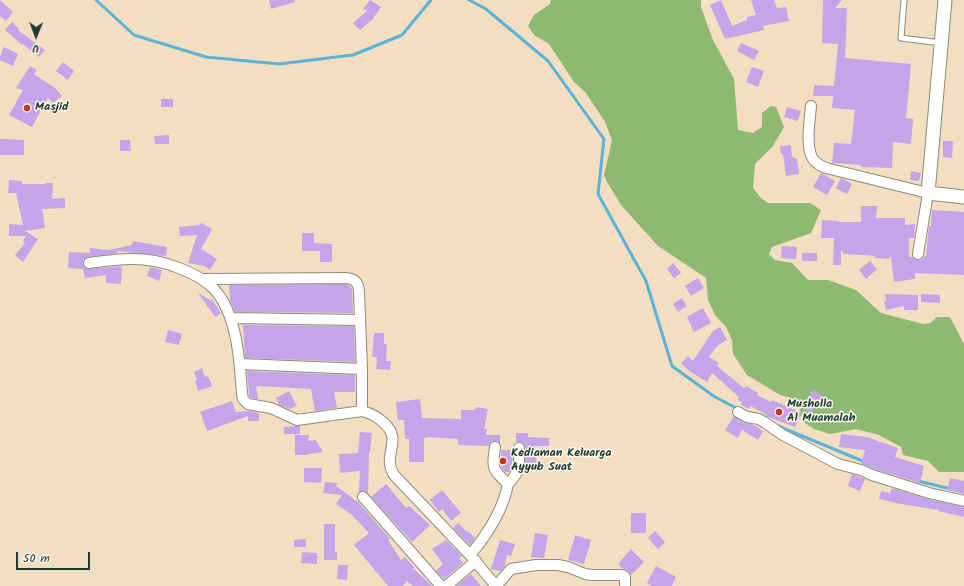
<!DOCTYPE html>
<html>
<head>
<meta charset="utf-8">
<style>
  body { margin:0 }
  #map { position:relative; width:964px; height:586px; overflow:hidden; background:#f4dec1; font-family:Kalam,sans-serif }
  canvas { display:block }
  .north { position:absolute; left:16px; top:16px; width:40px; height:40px; -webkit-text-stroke:3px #fbf7ec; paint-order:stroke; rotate:181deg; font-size:11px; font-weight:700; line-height:16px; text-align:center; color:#1f3d34 }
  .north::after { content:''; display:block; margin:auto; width:14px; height:18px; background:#1f3d34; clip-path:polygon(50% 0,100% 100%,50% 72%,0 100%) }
  .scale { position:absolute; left:16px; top:552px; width:74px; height:18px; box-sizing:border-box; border:2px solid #1f3d34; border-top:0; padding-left:5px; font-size:12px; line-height:14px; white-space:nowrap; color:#1f3d34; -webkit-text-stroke:3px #fbf7ec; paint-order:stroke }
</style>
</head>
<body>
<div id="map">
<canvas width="964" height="586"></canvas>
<div class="north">U</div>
<div class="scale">50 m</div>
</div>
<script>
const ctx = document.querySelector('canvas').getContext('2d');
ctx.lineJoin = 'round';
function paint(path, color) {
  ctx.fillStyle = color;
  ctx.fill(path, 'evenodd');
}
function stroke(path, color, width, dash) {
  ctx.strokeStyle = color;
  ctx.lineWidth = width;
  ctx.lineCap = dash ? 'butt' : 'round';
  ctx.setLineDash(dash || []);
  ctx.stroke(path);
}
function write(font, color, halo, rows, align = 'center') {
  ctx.font = font + ' Kalam,sans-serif';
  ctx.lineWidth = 3;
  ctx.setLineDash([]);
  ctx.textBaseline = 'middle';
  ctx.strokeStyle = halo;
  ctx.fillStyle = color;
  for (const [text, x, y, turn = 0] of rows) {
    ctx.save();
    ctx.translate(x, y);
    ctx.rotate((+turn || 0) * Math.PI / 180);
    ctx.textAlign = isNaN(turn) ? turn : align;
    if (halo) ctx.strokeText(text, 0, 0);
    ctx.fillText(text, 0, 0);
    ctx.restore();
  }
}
const forest = new Path2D(`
  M551,0h150v7l12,33 21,39 4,51 15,3 9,-6v-14l9,-7 5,1 8,20 -11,19 -18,18 -2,24 8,10 7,5h42l11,7 -10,23 -39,14 -3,7 6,6 17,3 16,17h20l28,10 25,23 42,11 7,-1 7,-6h13l14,27v128h-25l-11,-11 -25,-6 -2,-8 -22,-12 -23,-6 -26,5 -16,-5 -12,-8 -3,-16 -5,-6 -14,-4 -33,-20 -14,-21 -1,-14 -6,-13 -11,-12 -7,-15 -2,-22 -48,-32 -37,-41 -14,-23 -3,-7 8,-35 -7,-18 -19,-29 -12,-11 -25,-38 -15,-9 -6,-9 6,-11 16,-11z`);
const stream = new Path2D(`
  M96,0l38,35 72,22 73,7 74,-9 49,-20 29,-35
  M469,0l17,9 62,52 56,78 -6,55 48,87 26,85 43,31 23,12
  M778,426l87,36
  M918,481l33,8`);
const building = new Path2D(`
  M0,0l13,12 -7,9 -6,-5z
  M269,0h25l1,2 -24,7z
  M370,0l11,7 -9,13 -12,10 -7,-7 14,-12 -4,-2z
  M721,0l11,26 15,-6v-3l9,-2 -5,-15h23l3,8 9,-1 3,14 -26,5 1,4 -39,9 -15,-34z
  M823,0h19l-7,8h12l-2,50 66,6 -5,54 7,1 -2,25 -18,-2 -1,26 -31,-1v-2l-29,-2 2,-20 17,1 4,-34 -23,-2 1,-12h-20l1,-11 20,1 4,-42 -16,-1z
  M12,22l7,7 -1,1 27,20 -6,7 -16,-13 -1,1 -17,-15z
  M741,43l18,8 -5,9 -17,-9z
  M4,47l14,7 -5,12 -13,-6v-4z
  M63,62l11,9 -6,9 -12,-9z
  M30,66l7,4 -3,4 21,14 7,8 -9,7 -5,-5 -16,29 -23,-12 14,-25 -7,-2z
  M752,67l12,4 -6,16 -12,-5z
  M161,99h12v8h-12z
  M787,107l14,4 -3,10 -14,-4z
  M169,135v9h-14l-1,-8z
  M0,139l24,1v15h-24z
  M120,140h10l1,11h-11z
  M943,141h10l-1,17 -9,-1z
  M791,145l1,12 5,2 2,15 -13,2 -3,-22h-2l-1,-8z
  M911,171l10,2 -2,8 -9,-1z
  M821,173l14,8 -8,14 -14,-8z
  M841,178l11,6 -5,10 -11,-6z
  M9,180l13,1v3h23v-1h8l-1,16 13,-1v10l-23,1 3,19 -20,3 13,8 -15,23 -8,-7 10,-12 -2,-2 3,-5h-17v-12l14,1 -7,-32h-8z
  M861,206h16l-1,12h29v7l10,-1 -1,14h-5v19h3l5,3h4l5,-5 3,-29h2l1,-16 32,2v63l-49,-2v6l-21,3 -3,-25 -3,2 -14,-1 2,-2 -32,-2 -3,-4v15h-8l1,-27h-13l1,-18 17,1v1h22z
  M201,223l11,6 -11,20 16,10 -7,11 -6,-4 -16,-3 9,-28 -17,1 -1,-9 20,-2z
  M302,233h12v10l18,1v18h-12v-11h-18z
  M133,241l34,6 -1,9 -48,-5v2l-30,4 -5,3 1,7 3,2 35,-3 -1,18 -15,-1v-8l-21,3 -2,-9 -15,-1 1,-16 21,1v-5l19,2 23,-5z
  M782,246l15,1 -1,12 -15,-1z
  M802,253h15v8h-15z
  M870,261l7,8 -11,10 -7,-9z
  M673,263l8,10 -7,5 -7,-9z
  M150,267l12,3 -3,11 -12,-5z
  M698,278l6,10 -13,8 -6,-10z
  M346,284l4,2 2,3 1,24 -118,-1 -5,-11 -1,-16z
  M198,293l12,7 2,-1 9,14 -6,4z
  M885,294l33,1v15h-14v-4l-18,4 -2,-9h2z
  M921,294l19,1v8l-19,-1z
  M682,298l5,8 -9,6 -5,-8z
  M703,308l8,15 -17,9 -7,-15z
  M243,325l111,1 1,36 -110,-4z
  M720,327l7,13 -10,6 -8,11 10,6 -2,3 27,22 2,-2 12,7 -1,2 14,7 1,-2 30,13 -7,14 -27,-10 -3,-2 1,-1 -16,-8 -1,3 -8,-4 1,-3 -4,-2 1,-3 -27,-24 -5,9 -18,-11 -8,-8 7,-7 5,5 20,-30z
  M168,330l14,4 -3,11 -14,-3z
  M374,333h10v11h3l-1,17h5l-1,9 -14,-1 1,-12h-5z
  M202,368l3,9 3,-1 4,10 -14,5 -3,-10 2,-1 -3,-8z
  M247,371l108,4v17h-21l3,16 -22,3 -4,-22 -55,-3 2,13 -7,-1 -2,-3z
  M813,390l11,7 -6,9 -2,-1 -5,8 -10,-6z
  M289,391l8,15 -7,3 -11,-4 -3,-7z
  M420,399l2,19 39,1v-9h14l1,-3 12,2 -4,20h3l-1,6h14v8l-5,-2 -5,2 -1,3 -31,-1v-6l-31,-2v1h-3v24h-15v-23h-4l-1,-19h-6l-2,-18z
  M232,401l4,11 14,-1 9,2v8h-11v-5l-41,15 -7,-19z
  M734,416l10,7 8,1 11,7 -5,9 -16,-10 -4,8 -13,-8z
  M300,426v8h-16v-7z
  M360,432l12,1 -2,19h-1l-1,41 -3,-2 -6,1 1,-21 -20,2 -1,-19 19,-1z
  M516,433h12v4l21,1v8h-15l4,23 -14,2 1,-23 -3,-6h-6z
  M841,434l26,3 31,11 -3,9 29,9 -4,17 -46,-14 -13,-6 4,-13 -26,-3z
  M295,435h14l-1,6 8,-1 7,12 -15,2v1h-13z
  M501,450h12l-1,13 -2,9h-5l-4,-6z
  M304,468h18l-1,15 -17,-1z
  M852,474l13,5 -5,12 -12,-5z
  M950,478l14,3v13l-44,-11 27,7z
  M325,482l12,1 -1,3 23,17 31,36 -2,1 13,20 4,-3 9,10 -1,1 19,18h-19l-6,-5 -4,5h-15l-34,-41 15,-12 -17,-18 -16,-11 6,-9 -19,-2z
  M386,484l20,24 3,-2 21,19 -18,17 -41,-45z
  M892,488l35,11 37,8v10l-26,-6 1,-1 -38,-6 -22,-5 2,-8 9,2z
  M442,490l19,23 -10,8 -9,-12 -3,3 -9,-12z
  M631,513h15v20h-15z
  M458,523l9,9 1,-1 7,7 -5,7 -17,-17z
  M324,524h11v28h2v8h-13z
  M655,531l10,11 -7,7 -10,-11z
  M535,533l13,2 -4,23 -13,-1z
  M575,535l16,5 -7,24 -16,-4z
  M306,539v8h-12v-7z
  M446,540l16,16 -3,2 4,5 -19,16 -8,-8 7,-7 -11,-15z
  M500,540l15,4 -4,12 -4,-1 -2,11 -4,5 -10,-2z
  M631,549l13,13 -13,13 -2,-3 -7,-4 -4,-4z
  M302,552l15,1v11l-16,-1z
  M338,565h10l-1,15 -10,-1z
  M656,566l20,11 -4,9h-20l-5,-3z
  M471,574l10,12h-25z`);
const service = new Path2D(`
  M904,0l-3,38 40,5`);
const minor = new Path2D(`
  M811,106c-1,14 -6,41 2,53 3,4 8,7 13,9l102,25 -10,61
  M89,263c14,-2 28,-4 43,-4 15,0 32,3 47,9 13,5 24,10 34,20 24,24 27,74 29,106l1,5 5,5 23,4 26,12 65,-9c8,2 15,5 22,12 20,18 -3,31 10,52l76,80 26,31
  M203,279l143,-1c9,1 12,4 13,13l3,78v42
  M231,318l129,2
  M240,364l122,5
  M738,412l9,5 12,2 5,3 19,13 55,29 23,6 11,5 57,18 35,8
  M508,484c13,-13 11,-19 11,-36
  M363,497l78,89
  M470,555c17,-20 33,-45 38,-71 -16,-15 -16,-15 -13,-37
  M446,586l30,-25
  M496,586l15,-17 25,-4h22l10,2 17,7 7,1h30l3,2v9`);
const tertiary = new Path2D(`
  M945,0l-17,193 36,4`);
const markers = [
  [27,108,4,"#c8321e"],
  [779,412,4,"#c8321e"],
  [503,461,4,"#c8321e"]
];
const poiNames = [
  ["Masjid",35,108],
  ["Musholla",787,405],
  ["Al Muamalah",787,419],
  ["Kediaman Keluarga",511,454],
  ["Ayyub Suat",511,468]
];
paint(forest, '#8eb971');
stroke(stream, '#5bb3d8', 3);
paint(building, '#c4a5e9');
stroke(service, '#8a8e7a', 7);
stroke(minor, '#8a8e7a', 12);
stroke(tertiary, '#8a8e7a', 15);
stroke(service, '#fff', 5);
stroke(minor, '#fff', 10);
stroke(tertiary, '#fff', 13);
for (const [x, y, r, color] of markers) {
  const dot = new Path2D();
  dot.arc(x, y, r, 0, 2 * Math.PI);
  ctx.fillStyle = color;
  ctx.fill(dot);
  stroke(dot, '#fbf7ec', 1.5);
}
write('bold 12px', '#1f3d34', '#fbf7ec', poiNames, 'left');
</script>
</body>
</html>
